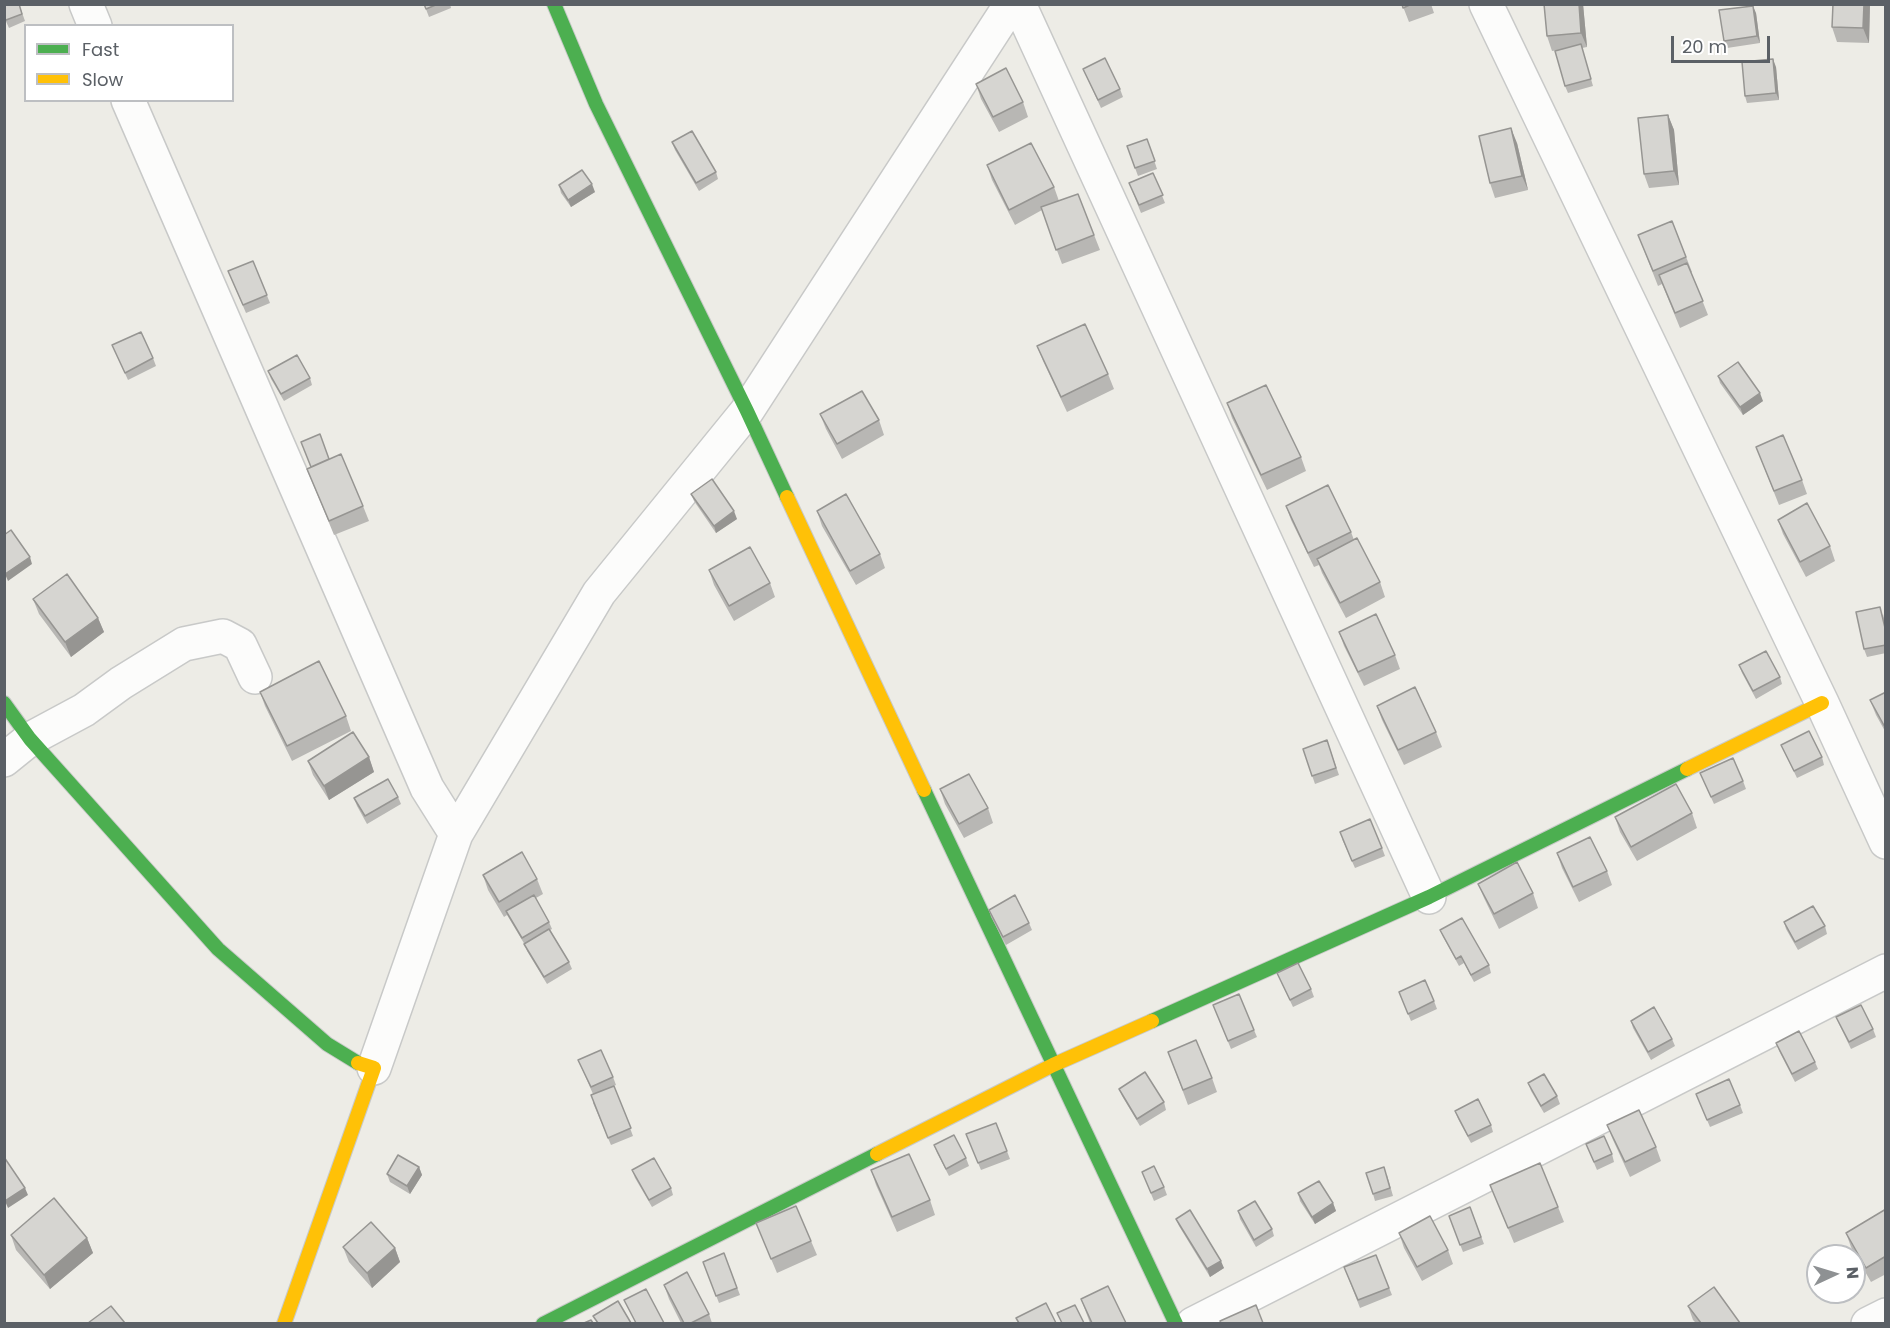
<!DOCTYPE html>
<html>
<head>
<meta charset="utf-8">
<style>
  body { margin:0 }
  #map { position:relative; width:1890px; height:1328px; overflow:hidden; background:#edece6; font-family:Poppins,sans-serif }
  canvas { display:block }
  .frame { position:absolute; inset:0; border:6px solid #5b6066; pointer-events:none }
  .legend { position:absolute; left:24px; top:24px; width:210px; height:78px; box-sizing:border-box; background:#fff; border:2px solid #bdbfc2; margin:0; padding:8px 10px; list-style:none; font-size:18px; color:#5b6066 }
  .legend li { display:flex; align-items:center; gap:12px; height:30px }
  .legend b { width:30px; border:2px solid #bdbfc2 }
  .north { position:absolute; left:1806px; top:1244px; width:60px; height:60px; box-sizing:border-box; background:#fff; border:2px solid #bdbfc2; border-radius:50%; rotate:86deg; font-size:16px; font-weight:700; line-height:24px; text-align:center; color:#5b6066 }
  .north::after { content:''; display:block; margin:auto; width:21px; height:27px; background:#8e9193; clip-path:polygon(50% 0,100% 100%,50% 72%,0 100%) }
  .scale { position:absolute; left:1671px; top:36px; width:99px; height:27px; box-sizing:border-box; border:3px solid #5b6066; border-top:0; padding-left:8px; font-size:18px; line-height:21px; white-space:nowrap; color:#5b6066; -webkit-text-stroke:4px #fff; paint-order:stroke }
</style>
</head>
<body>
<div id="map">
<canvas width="1890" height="1328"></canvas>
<div class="frame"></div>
<ul class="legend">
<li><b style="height:8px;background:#4caf50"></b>Fast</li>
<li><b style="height:8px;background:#ffc107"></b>Slow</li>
</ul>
<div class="north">N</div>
<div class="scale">20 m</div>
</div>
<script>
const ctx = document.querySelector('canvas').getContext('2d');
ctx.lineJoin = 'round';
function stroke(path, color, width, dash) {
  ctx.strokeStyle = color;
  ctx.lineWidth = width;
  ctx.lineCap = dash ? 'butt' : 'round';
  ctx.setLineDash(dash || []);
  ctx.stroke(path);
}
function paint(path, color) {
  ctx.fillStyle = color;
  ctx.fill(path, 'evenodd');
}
const street = new Path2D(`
  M86,4l9,22
  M1019,4l410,893
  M1486,4l336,699 64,139
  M128,100l299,688 29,46
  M4,760l26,-21 54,-29 37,-27 63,-39 39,-8 17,9 15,32
  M374,1068l82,-234 143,-241 148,-182 264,-407
  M1193,1324l693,-353
  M1868,1324l18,-9`);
const fast = new Path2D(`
  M554,4l42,100 151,307 40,86
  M4,703l26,36 188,210 109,95 31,19
  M924,790l252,534
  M1152,1021l277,-124 258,-128
  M543,1324l334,-170`);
const slow = new Path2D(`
  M787,497l137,293
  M1687,769l135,-66
  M877,1154l176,-89 99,-44
  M284,1324l90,-256 -16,-5`);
const wall = new Path2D(`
  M19,4l6,17 -16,7 -5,-11z
  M424,4h26l1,4 -22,9z
  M1402,4h29l3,9 -25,9z
  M1544,4h39l4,43 -5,1 11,38 -25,7 -3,-7 -5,-36 -8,1 -5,-15z
  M1833,4h37l-1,39 -32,-1 -5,-15z
  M1756,13l4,30 -33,5 -3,-7z
  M1776,67l3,33 -32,3 -2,-7z
  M1083,69l37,20 3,8 -22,11z
  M976,84l47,18 5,15 -29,15 -18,-33z
  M1668,115l6,15 5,55 -30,3 -5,-14z
  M1147,139l10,30 -19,7 -11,-30z
  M672,142l44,30 2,7 -19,12 -24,-41z
  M1517,143l11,47 -33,8 -5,-15z
  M987,165l67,22 5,14 19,-7 22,56 -38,14 -20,-54 -27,15 -23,-45z
  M1153,173l12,30 -24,10 -12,-30z
  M559,185l36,7 -24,15 -10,-14z
  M1672,221l20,51h-1l17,43 -28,13 -18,-44 -4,2 -20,-51z
  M253,261l17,42 -24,10 -18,-42z
  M112,345l41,13 3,8 -28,14z
  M1037,346l71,28 6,15 -47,23 -24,-51z
  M268,371l42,7 2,7 -28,16 -13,-22z
  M1718,376l45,25 -20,14 -23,-32z
  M1227,403l74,54 5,14 -39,19 -35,-72z
  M820,414l59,6 5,15 -42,24 -16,-30z
  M1756,447l46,33 5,14 -28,11z
  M329,459l34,47 6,15 -35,14 -27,-66z
  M691,494l46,25 -21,14 -22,-32z
  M1286,506l65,26 3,8 26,42 5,15 -39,21 -24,-45 -3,-8 -5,2 -23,-47z
  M817,511l63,43 5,14 -29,17 -34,-59z
  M1778,520l52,26 5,15 -29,16 -23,-43z
  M709,570l61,13 5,14 -41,24 -20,-36z
  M33,599l65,19 6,14 -33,25 -32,-43z
  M1883,614l3,13v26l-19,4 -3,-8z
  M1339,632l56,23 5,14 -36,17 -20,-40z
  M1739,665l41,12 2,7 -26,15 -14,-26z
  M260,692l86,24 5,15 -59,30 -27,-55z
  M1886,692v41l-10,-18 -6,-15z
  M1377,706l59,26 6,15 -38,18 -22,-45z
  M1327,740l12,35 -24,9 -12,-35z
  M1781,745l41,12 2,8 -27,13z
  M369,757l5,15 -45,28 -16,-25 -5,-14z
  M1700,773l43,8 3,8 -32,15z
  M940,789l48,19 5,15 -29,15 -19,-34z
  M398,797l3,7 -34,20 -10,-18 -3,-8z
  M1692,813l5,15 -60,33 -17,-29 -5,-15z
  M1342,839l40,9 3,8 -30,12z
  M1557,853l50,18 5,14 -33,17 -17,-34z
  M483,875l54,4 6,15 -7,4 13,24 3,7 -2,1 19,32 3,7 -25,15 -20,-33 -2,-6 -18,-30 -3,2 -16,-27z
  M1478,884l55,9 5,15 -39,21 -15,-31z
  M989,910l40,13 3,7 -26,15 -15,-28z
  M1784,922l41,4 2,8 -29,16 -12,-21z
  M1440,930l49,35 2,8 -17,9 -10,-19 -5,3 -16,-29z
  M1277,973l34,16 3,8 -21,10z
  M1399,992l35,9 3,8 -26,12z
  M1213,1005l41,25 3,7 -26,12z
  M1836,1017l37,12 3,8 -25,12 -12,-25z
  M1631,1021l41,18 3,7 -24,14 -18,-32z
  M1776,1043l39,19 3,7 -23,13 -16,-31z
  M1168,1052l44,26 5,14 -29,13z
  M578,1060l35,17 3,8 -7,3 5,-2 19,50 -22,9 -18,-42v-9z
  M1528,1083l29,13 3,8 -16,9 -13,-22z
  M1119,1089l45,13 2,8 -26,16 -18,-30z
  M1699,1101l41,4 3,8 -33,14z
  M1455,1111l36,14 2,7 -22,11 -13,-24z
  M996,1123l14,36 -29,11 -15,-36z
  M1607,1125l49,22 5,14 -31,16 -17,-37z
  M1586,1144l26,10 2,8 -17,8z
  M934,1145l32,13 3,8 -20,10 -12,-23z
  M419,1167l3,8 -12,19 -20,-12 -3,-8z
  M632,1170l39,18 2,7 -21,12 -17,-29z
  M871,1170l59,30 5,15 -38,17 -21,-47z
  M1142,1172l22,15 3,8 -13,6z
  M1387,1175l6,21 -18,5 -2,-7z
  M1490,1185l68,22 6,15 -50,21z
  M1298,1193l35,10 3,8 -21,13 -15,-23z
  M1470,1207l14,37 -21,8 -14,-36z
  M1886,1209v65l-15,8 -20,-35 -5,-14z
  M1238,1211l34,18 2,7 -18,11 -16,-28z
  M1176,1219l48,49 -14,9 -31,-51z
  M756,1223l55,18 6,14 -40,18z
  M1399,1233l49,17 5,14 -31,17 -18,-33z
  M11,1235l76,3 6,15 -43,36 -34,-39z
  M343,1247l52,1 5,14 -28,26 -23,-26z
  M724,1253l16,42 -21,8 -16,-41z
  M1376,1255l16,40 -32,13 -16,-41z
  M664,1285l45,29 3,9h-31l-12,-24z
  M1081,1299l45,24h-36z
  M1688,1306l52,17h-44l-3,-3z`);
const shadedWall = new Path2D(`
  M1579,4h4l4,43 -6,-14z
  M1864,4h6l-1,39 -6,-15z
  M1753,6l3,7 4,30 -3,-7z
  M1773,59l3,8 3,33 -3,-7z
  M1668,115l6,15 5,55 -5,-14z
  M1511,128l6,15 11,47 -6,-14z
  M592,184l3,8 -24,15 -3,-7z
  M1760,393l3,8 -20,14 -3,-8z
  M734,511l3,8 -21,14 -2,-7z
  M30,557l2,7 -24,17 -3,-7z
  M98,618l6,14 -33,25 -6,-15z
  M369,757l5,15 -45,28 -5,-14z
  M419,1167l3,8 -12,19 -3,-8z
  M25,1188l3,7 -20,13 -3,-7z
  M1333,1203l3,8 -21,13 -3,-7z
  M87,1238l6,15 -43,36 -6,-14z
  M395,1248l5,14 -28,26 -5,-15z
  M1221,1261l3,7 -14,9 -3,-8z`);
const building = new Path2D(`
  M4,4h15l3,10 -16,6 -2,-3z
  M424,4h14l-12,5z
  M1402,4h10l-9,4z
  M1544,4h35l2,29 -34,3z
  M1833,4h31l-1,24 -31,-1z
  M1753,6l4,30 -33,5 -5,-31z
  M1581,44l10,35 -26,7 -10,-35z
  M1105,58l15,31 -22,11 -15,-31z
  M1773,59l3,34 -31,3 -3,-34z
  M1006,68l17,34 -30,15 -17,-33z
  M1668,115l6,56 -30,3 -6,-56z
  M1511,128l11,48 -32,7 -11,-47z
  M692,131l24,41 -20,11 -24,-41z
  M1147,139l8,22 -20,7 -8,-22z
  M1031,143l23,44 -45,23 -22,-45z
  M582,170l10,14 -24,16 -9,-15z
  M1153,173l10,22 -24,10 -10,-22z
  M1078,194l16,41 -38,15 -15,-43z
  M1672,221l14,36 -33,14 -15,-36z
  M253,261l14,34 -24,10 -15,-34z
  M1687,263l16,38 -28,12 -16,-38z
  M1085,324l23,50 -47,23 -24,-51z
  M141,332l12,26 -28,15 -13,-28z
  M297,355l13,23 -29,16 -13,-23z
  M1738,362l22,31 -20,14 -22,-31z
  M1266,385l35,72 -40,18 -34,-72z
  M862,391l17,29 -42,24 -17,-30z
  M320,434l9,25 -18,8 -10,-25z
  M1783,435l19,45 -28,11 -18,-44z
  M341,454l22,52 -34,15 -22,-52z
  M712,479l22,32 -20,15 -23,-32z
  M1328,485l23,47 -43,21 -22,-47z
  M846,494l34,60 -30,17 -33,-60z
  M1807,503l23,43 -30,16 -22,-42z
  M11,530l19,27 -25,17 -1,-39z
  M1357,538l23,44 -40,21 -23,-44z
  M750,547l20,36 -41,23 -20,-36z
  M67,574l31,44 -33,24 -32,-43z
  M1880,607l6,25v13l-22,4 -8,-37z
  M1376,614l19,41 -37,17 -19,-40z
  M1766,651l14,26 -27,14 -14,-26z
  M319,661l27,55 -59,30 -27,-54z
  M1415,687l21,45 -38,18 -21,-44z
  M1886,692v37l-16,-29z
  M1809,731l13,26 -28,14 -13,-26z
  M353,732l16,25 -45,29 -16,-25z
  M1327,740l9,28 -24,8 -9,-27z
  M1733,758l10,23 -32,16 -11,-24z
  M969,774l19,34 -29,16 -19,-35z
  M388,779l10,18 -33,19 -11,-18z
  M1676,784l16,29 -61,34 -16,-30z
  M1370,819l12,29 -30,13 -12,-29z
  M1590,837l17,34 -34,16 -16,-34z
  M522,852l15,27 -38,23 -16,-27z
  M1517,862l16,31 -39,21 -16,-30z
  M534,895l15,27 -27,16 -16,-27z
  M1015,895l14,28 -26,14 -14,-27z
  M1813,906l12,20 -30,16 -11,-20z
  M1462,918l27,47 -18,10 -10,-19 -5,3 -16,-29z
  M549,929l20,33 -25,15 -20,-33z
  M1298,963l13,26 -21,11 -13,-27z
  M1425,980l9,21 -26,13 -9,-22z
  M1239,994l15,36 -26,11 -15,-36z
  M1861,1005l12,24 -24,13 -13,-25z
  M1654,1007l18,32 -24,13 -17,-31z
  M1799,1031l16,31 -23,12 -16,-31z
  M1196,1040l16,38 -29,12 -15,-38z
  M601,1050l12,27 -22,10 -13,-27z
  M1145,1072l19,30 -27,17 -18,-30z
  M1544,1074l13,22 -16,10 -13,-23z
  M1729,1079l11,26 -33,15 -11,-26z
  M614,1086l17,42 -23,10 -17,-43z
  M1478,1099l13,26 -23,11 -13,-25z
  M1639,1110l17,37 -31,15 -18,-37z
  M996,1123l11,28 -29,12 -12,-29z
  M954,1135l12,23 -20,11 -12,-24z
  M1604,1136l8,18 -18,8 -8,-18z
  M909,1154l21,46 -38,17 -21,-47z
  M398,1155l21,12 -12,19 -20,-12z
  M4,1157l21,31 -20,13 -1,-1z
  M654,1158l17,30 -22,12 -17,-30z
  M1540,1163l18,44 -50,21 -18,-43z
  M1154,1166l10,21 -13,6 -9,-21z
  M1384,1167l6,21 -17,6 -7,-21z
  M1319,1181l14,22 -21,14 -14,-24z
  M54,1198l33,40 -43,37 -33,-40z
  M1255,1201l17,28 -18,11 -16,-29z
  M796,1206l15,35 -40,18 -15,-36z
  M1470,1207l11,30 -21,8 -11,-29z
  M1886,1209v47l-20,12 -20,-35z
  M1190,1210l31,51 -14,8 -31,-50z
  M1430,1216l18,34 -31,17 -18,-34z
  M371,1222l24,26 -28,25 -24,-26z
  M724,1253l13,35 -21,8 -13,-34z
  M1376,1255l13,33 -31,12 -14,-33z
  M687,1272l22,42 -18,9h-7l-20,-38z
  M1108,1286l18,37h-34l-11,-24z
  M1714,1287l26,36h-39l-13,-17z
  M646,1289l18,34h-28l-12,-23z
  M618,1301l13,22h-33l-5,-7z
  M1046,1303l10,20h-37l-3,-5z
  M1075,1305l9,18h-22l-5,-10z
  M1256,1305l7,18h-42l-1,-2z
  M111,1306l14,17h-37z
  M591,1320l2,3h-9z`);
stroke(street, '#c8c9c8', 36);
stroke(fast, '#c8cac8', 16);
stroke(slow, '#c8cac8', 16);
stroke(street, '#fcfcfb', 33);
stroke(fast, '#4caf50', 14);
stroke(slow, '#ffc107', 14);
paint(wall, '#b8b7b4');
paint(shadedWall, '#969592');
paint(building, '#d6d5d1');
stroke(building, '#969592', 1.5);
</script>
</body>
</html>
